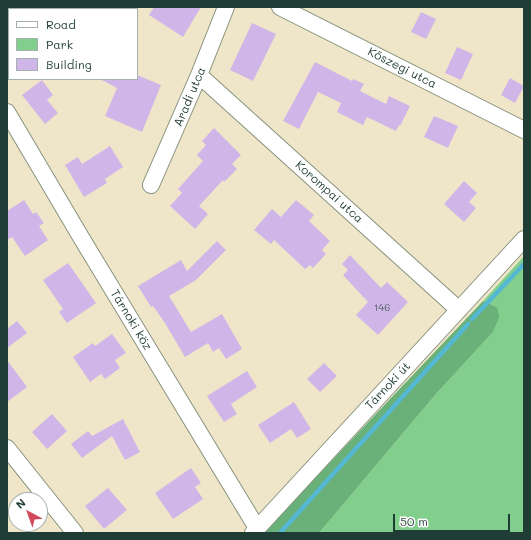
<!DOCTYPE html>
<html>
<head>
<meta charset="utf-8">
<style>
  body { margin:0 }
  #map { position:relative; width:531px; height:540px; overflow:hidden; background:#efe6c9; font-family:Mali,sans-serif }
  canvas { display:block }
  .frame { position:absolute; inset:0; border:8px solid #1f3d34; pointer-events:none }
  .legend { position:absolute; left:8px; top:8px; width:130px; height:72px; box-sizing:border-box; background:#fff; border:1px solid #a5b1ae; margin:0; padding:5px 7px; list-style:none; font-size:12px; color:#1f3d34 }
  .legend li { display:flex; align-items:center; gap:8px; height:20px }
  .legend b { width:20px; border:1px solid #a5b1ae }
  .north { position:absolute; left:8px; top:492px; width:40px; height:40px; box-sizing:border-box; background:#fff; border:1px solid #a5b1ae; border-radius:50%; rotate:319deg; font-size:11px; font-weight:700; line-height:16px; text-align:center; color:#1f3d34 }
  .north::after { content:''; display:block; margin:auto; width:14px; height:18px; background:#d1495b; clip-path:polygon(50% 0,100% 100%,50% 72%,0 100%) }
  .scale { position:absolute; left:393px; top:514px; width:117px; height:18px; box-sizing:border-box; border:2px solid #1f3d34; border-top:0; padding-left:5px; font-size:12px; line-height:14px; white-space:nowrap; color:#1f3d34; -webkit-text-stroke:3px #fff; paint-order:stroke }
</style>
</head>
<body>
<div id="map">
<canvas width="531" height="540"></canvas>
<div class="frame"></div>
<ul class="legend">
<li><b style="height:5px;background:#fff"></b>Road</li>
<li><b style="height:11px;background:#82ce8c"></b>Park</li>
<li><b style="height:11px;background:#d0b6e8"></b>Building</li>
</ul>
<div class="north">N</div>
<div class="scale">50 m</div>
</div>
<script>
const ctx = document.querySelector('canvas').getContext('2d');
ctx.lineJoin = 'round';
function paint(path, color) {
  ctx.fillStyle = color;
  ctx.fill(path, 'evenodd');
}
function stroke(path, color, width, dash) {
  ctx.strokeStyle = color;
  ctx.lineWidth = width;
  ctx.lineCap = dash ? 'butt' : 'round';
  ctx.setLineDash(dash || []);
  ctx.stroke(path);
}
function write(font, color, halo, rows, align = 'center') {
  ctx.font = font + ' Mali,sans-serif';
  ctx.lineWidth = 3;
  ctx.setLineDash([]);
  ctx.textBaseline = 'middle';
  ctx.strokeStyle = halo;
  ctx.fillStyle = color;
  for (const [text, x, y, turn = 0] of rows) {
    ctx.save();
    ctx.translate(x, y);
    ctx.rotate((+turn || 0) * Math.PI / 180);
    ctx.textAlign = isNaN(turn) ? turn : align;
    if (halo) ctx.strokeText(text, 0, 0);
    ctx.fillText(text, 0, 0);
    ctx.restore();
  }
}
const green = new Path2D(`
  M524,256v277h-205l117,-139 57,-62 4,-25 -14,-6z`);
const forest = new Path2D(`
  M483,301l14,6 2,10 -6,15 -57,62 -117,139h-56z`);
const stream = new Path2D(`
  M472,319l52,-55
  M280,533l188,-209`);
const building = new Path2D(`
  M154,7h47l-18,30 -34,-22z
  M421,12l15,7 -10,20 -15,-7z
  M252,23l24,11 -23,47 -23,-11z
  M457,47l16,7 -12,26 -16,-7z
  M315,62l37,19 1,-2 11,5 -4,7 26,13 3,-8 21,10 -10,20 -1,-1 -3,6 -29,-14 -4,8 -26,-13 4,-9 -23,-11 -19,37 -16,-8z
  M137,75l24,10 -19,47 -37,-16 12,-28 -17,-9h37z
  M510,78l14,8 -9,17 -14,-8z
  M42,80l11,15 -6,5 11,13 -13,11 -23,-29z
  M434,116l24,10 -10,22 -24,-11z
  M214,128l27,27 -9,9 5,5 -13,13 -1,-2 -24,26 9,8 -13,15 -25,-23 12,-13 -4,-4 25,-28 -6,-6 9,-10 -4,-4z
  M110,146l13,21 -18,12 2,4 -23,14 -19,-32 13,-8 4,7z
  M464,181l13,12 -8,9 7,6 -12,14 -20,-18z
  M24,200l9,14 3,-2 8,11 -5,3 9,14 -23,16 -13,-19 -5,3v-29z
  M296,200l18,15 -5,6 21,20 -8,9 4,4 -13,14 -3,-3 -5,4 -31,-29 -3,4 -17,-14 18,-21 9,8z
  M217,241l9,9 -30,30 -27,16 22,36 31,-18 20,35 -16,10 -7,-11 -6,4 -5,-9 -23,14 -20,-34 -12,-17 -2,1 -13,-21 43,-26 6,11z
  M350,255l31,33 6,-6 21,20 -30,33 -22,-20 12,-13 -25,-27 5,-5 -6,-6z
  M68,263l28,40 -29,20 -8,-11 4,-3 -20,-29z
  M17,321l10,12 -20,15v-19z
  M112,334l14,19 -11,7 5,8 -15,11 -4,-5 -11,8 -17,-25 20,-14 2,3z
  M7,360l20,27 -20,15z
  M324,363l13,13 -17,16 -13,-13z
  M247,371l10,16 -26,17 6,10 -13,8 -17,-26z
  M294,402l17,27 -14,9 -6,-9 -21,14 -12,-18z
  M52,414l15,17 -20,18 -15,-17z
  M123,419l17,33 -15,8 -13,-24 -30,22 -11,-14 17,-13 4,5z
  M191,468l10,15 -6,4 8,12 -30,20 -18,-26z
  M108,488l19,22 -23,19 -19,-23z`);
const minor = new Path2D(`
  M280,7l244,123
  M199,75l260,235
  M7,112l75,127 175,289
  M151,185l48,-110 27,-68
  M7,448l68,85
  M253,533l271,-294`);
const numberNames = [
  ["146",382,308]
];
const streetNames = [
  ["Kőszegi utca",402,68,27],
  ["Aradi utca",190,97,-67],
  ["Korompai utca",329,192,42],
  ["Tárnoki köz",131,320,59],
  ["Tárnoki út",388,386,-47]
];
paint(green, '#82ce8c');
paint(forest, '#69b178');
stroke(stream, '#55b8d3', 4.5);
paint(building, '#d0b6e8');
stroke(minor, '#87927e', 18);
stroke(minor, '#fff', 16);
write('10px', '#4b5b61', null, numberNames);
write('12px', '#1f3d34', '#fff', streetNames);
</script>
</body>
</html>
